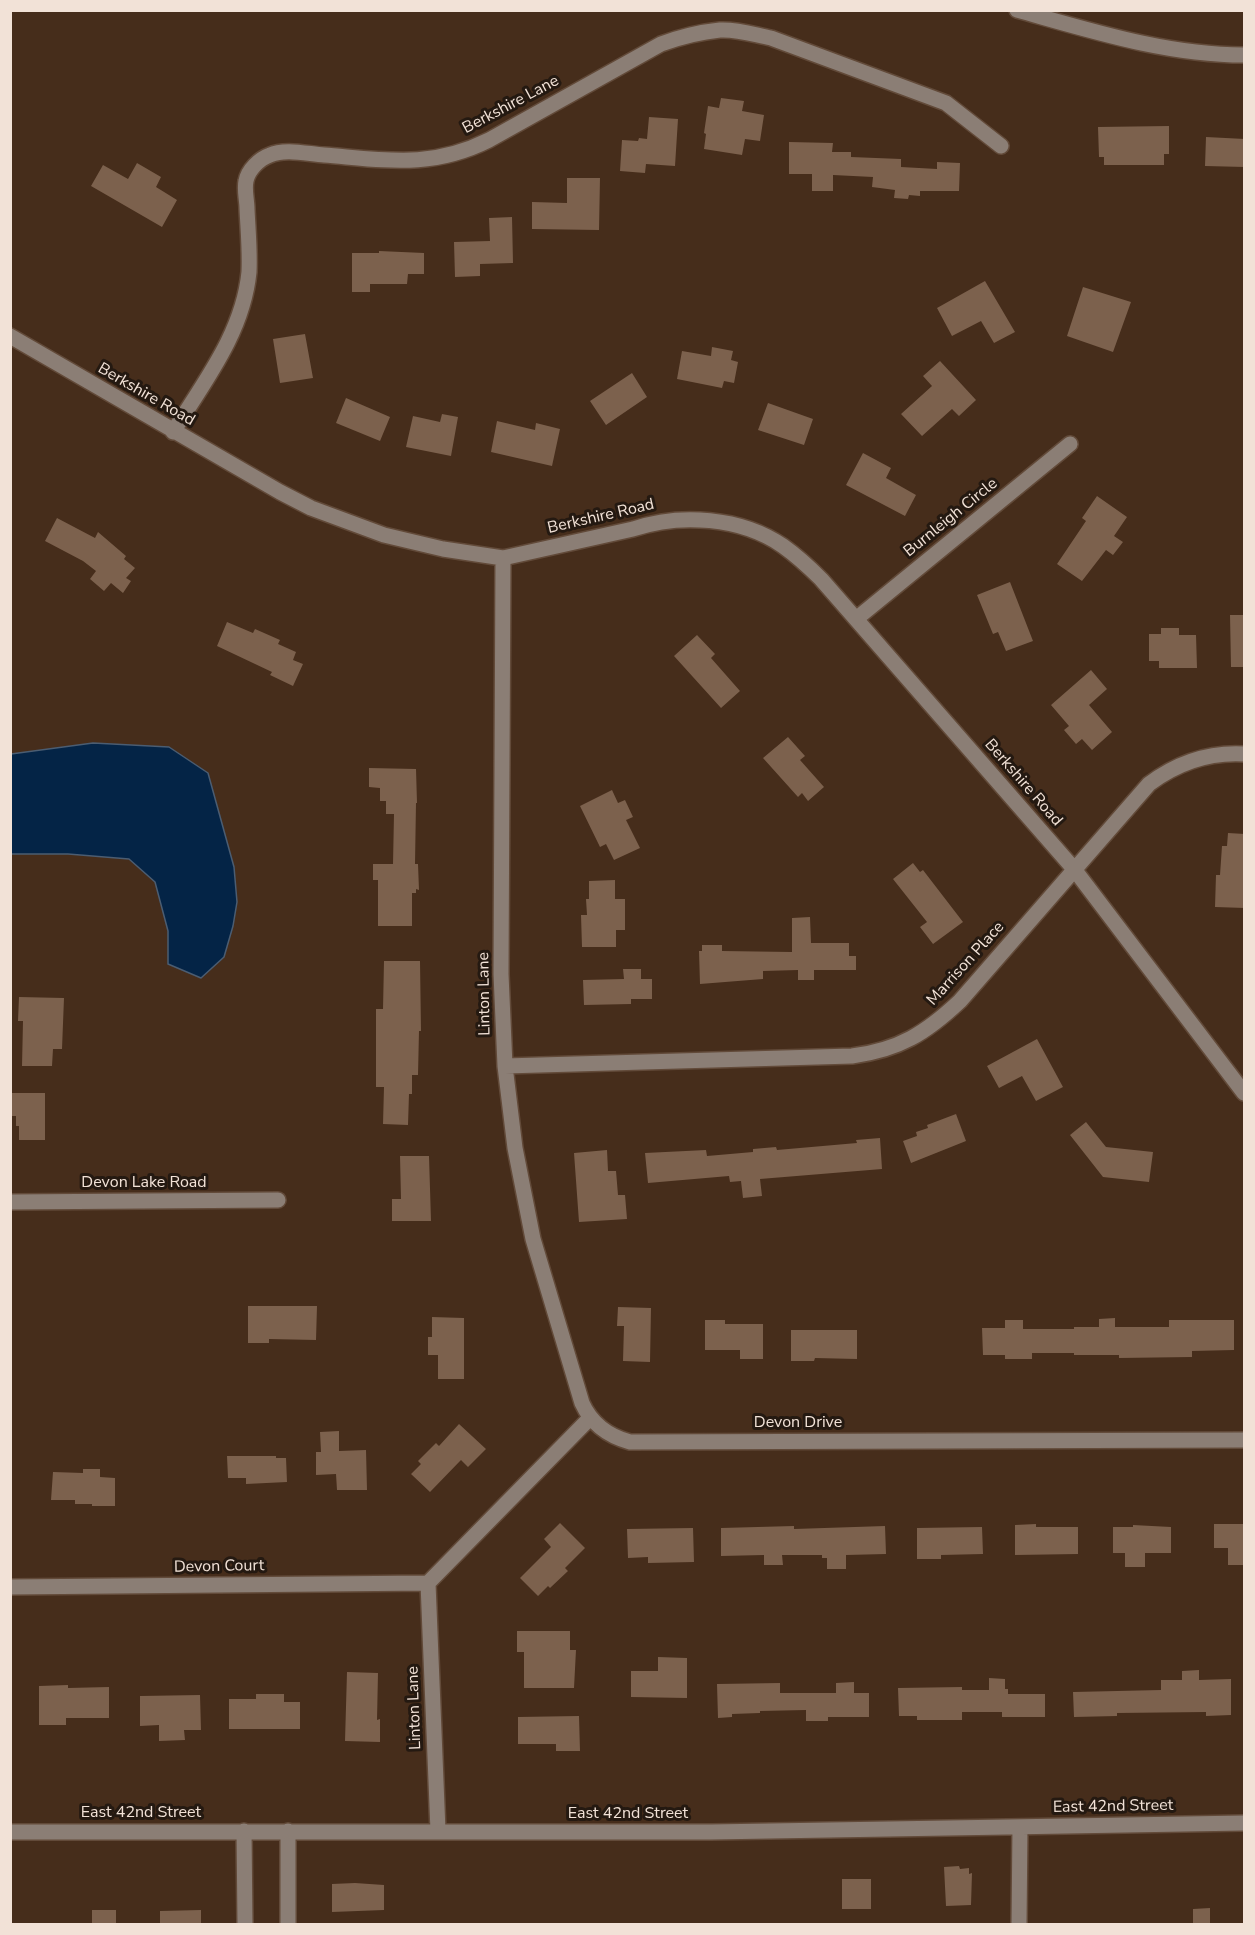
<!DOCTYPE html>
<html>
<head>
<meta charset="utf-8">
<style>
  body { margin:0 }
  #map { position:relative; width:1255px; height:1935px; overflow:hidden; background:#462d1b; font-family:"Nunito Sans",sans-serif }
  canvas { display:block }
  .frame { position:absolute; inset:0; border:12px solid #f2e2d7; pointer-events:none }
</style>
</head>
<body>
<div id="map">
<canvas width="1255" height="1935"></canvas>
<div class="frame"></div>
</div>
<script>
const ctx = document.querySelector('canvas').getContext('2d');
ctx.lineJoin = 'round';
function paint(path, color) {
  ctx.fillStyle = color;
  ctx.fill(path, 'evenodd');
}
function stroke(path, color, width, dash) {
  ctx.strokeStyle = color;
  ctx.lineWidth = width;
  ctx.lineCap = dash ? 'butt' : 'round';
  ctx.setLineDash(dash || []);
  ctx.stroke(path);
}
function write(font, color, halo, rows, align = 'center') {
  ctx.font = font + ' "Nunito Sans",sans-serif';
  ctx.lineWidth = 6;
  ctx.setLineDash([]);
  ctx.textBaseline = 'middle';
  ctx.strokeStyle = halo;
  ctx.fillStyle = color;
  for (const [text, x, y, turn = 0] of rows) {
    ctx.save();
    ctx.translate(x, y);
    ctx.rotate((+turn || 0) * Math.PI / 180);
    ctx.textAlign = isNaN(turn) ? turn : align;
    if (halo) ctx.strokeText(text, 0, 0);
    ctx.fillText(text, 0, 0);
    ctx.restore();
  }
}
const water = new Path2D(`
  M93,743l76,4 39,26 26,94 3,35 -4,24 -9,31 -23,21 -33,-14v-33l-13,-49 -26,-23 -61,-5h-57v-100z`);
const building = new Path2D(`
  M721,98l23,3 -2,10 22,4 -4,26 -15,-2 -3,16 -38,-6 2,-15 -2,-1 4,-27 11,2z
  M649,117l29,2 -3,47 -29,-2 -1,9 -25,-2 2,-31 16,1 1,-3 8,1z
  M1169,126v28h-5v11h-60v-8h-5l-1,-30z
  M1206,137l39,2v28l-40,-1z
  M789,142l44,1 -1,9h19v5l50,2v8l36,2v-7l23,1 -1,28h-39v5l-11,-1 -1,4 -14,-1 1,-8 -23,-3 1,-10 -40,-2v16h-21v-17h-23z
  M137,163l24,14 -5,10 21,13 -15,27 -71,-41 12,-21 25,14z
  M567,178h33l-1,52 -67,-1v-27l35,1z
  M512,217l1,46 -33,1v12l-25,1 -1,-35 36,-1 -1,-23z
  M379,251l45,2v21h-16l-1,10h-37v8h-18v-39h27z
  M985,281l30,51 -21,11 -13,-22 -29,15 -15,-28z
  M1083,287l48,15 -18,50 -46,-16z
  M305,334l8,44 -33,5 -7,-44z
  M712,347l21,4 -2,9 7,2 -4,21 -10,-2 -2,7 -45,-9 5,-28 29,5z
  M940,361l36,39 -17,16 -7,-7 -30,27 -21,-22 31,-28 -9,-10z
  M632,373l15,24 -41,28 -16,-24z
  M346,398l44,19 -10,24 -44,-18z
  M768,403l45,16 -9,26 -46,-15z
  M442,414l16,3 -7,39 -45,-9 7,-31 27,6z
  M497,421l38,9 1,-7 24,6 -8,37 -61,-14z
  M863,453l28,15 -5,10 30,17 -11,21 -59,-31z
  M1097,496l30,21 -13,19 9,6 -10,13 -7,-5 -24,31 -25,-17 29,-43 -4,-3z
  M57,518l38,20 3,-6 28,24 -2,3 11,9 -9,10 5,3 -8,12 -12,-10 -7,8 -14,-12 6,-8 -13,-10 -38,-20z
  M1010,582l23,59 -27,10 -8,-19 -5,2 -16,-39z
  M1230,615h15v52h-14z
  M227,622l26,11 2,-4 25,11 -2,4 18,8 -3,8 10,4 -10,22 -23,-11 2,-3 -55,-26z
  M1161,628h18v7h17l1,33h-38v-7h-10v-27h12z
  M697,635l18,19 -4,4 29,33 -19,17 -47,-52z
  M1091,670l16,19 -18,16 23,27 -20,18 -10,-11 -6,5 -12,-14 5,-4 -18,-21z
  M788,737l17,19 -5,4 24,27 -16,14 -6,-8 -4,4 -35,-39z
  M369,768l47,1 1,34h-1l-1,61h3l1,26 -3,-1v4h-4v33h-34v-46h-5v-16h20l1,-50h-8v-13h-6v-13l-11,-1z
  M612,790l6,13 7,-3 8,17 -7,3 14,28 -26,12 -8,-16 -6,3 -20,-41z
  M1228,833l17,1v74l-30,-1 1,-32h4l2,-29h5z
  M913,863l7,9 3,-2 40,52 -30,22 -13,-17 7,-5 -34,-43z
  M615,880v19h10v31h-9v17h-34l-1,-32h6l-1,-16h3v-18z
  M810,917l1,26h38v13h7v14h-42v10h-16v-10l-35,1v8l-63,5 -1,-33h3v-6h20v6l70,1v-34z
  M384,961h36l1,70h-2l-1,44h-6v19h-3l-1,31 -25,-1 1,-37h-8v-78h7z
  M623,969h18v10h11v20h-21v5l-47,1 -1,-25 41,-1z
  M19,997l45,1 -2,51h-9l-1,17h-30l1,-45h-5z
  M1037,1039l26,48 -27,14 -14,-25 -23,12 -12,-22z
  M10,1093h35v47h-26v-14h-3v-10h-6z
  M956,1114l10,27 -55,22 -8,-22 14,-5 -1,-4 12,-4 -1,-3z
  M1086,1122l20,25 47,5 -4,30 -46,-5 -33,-42z
  M880,1138l2,31 -122,10 2,17 -19,2 -2,-17 -11,1 -1,-6 -81,7 -3,-30 61,-3 1,6 46,-4v-3l23,-2 1,3 80,-7 -1,-3z
  M607,1150l1,21h8l2,24h7l2,24 -48,3 -5,-69z
  M400,1156h29l2,65h-39v-22h9z
  M248,1306h69l-1,34 -47,-1v4h-21z
  M618,1307l33,1 -1,54 -27,-1 1,-35h-7z
  M432,1317l32,1v61h-26v-24h-10v-18h4z
  M1115,1318v9h54v-7h65v30l-42,1v6l-73,1v-3h-45v-2h-42v6h-27v-4h-22l-1,-27h23v-8h18v9h51v-2h25v-8z
  M705,1320h20v4h38v35h-23v-9h-35z
  M791,1330h66v29l-42,-1 -1,3h-23z
  M459,1424l27,25 -18,18 -7,-7 -31,32 -19,-18 10,-10 -3,-3 18,-18 3,3z
  M339,1431v20l27,-1 1,40h-30l-1,-16 -20,1v-23h5l-1,-20z
  M227,1456h49v2h10l1,24 -41,2v-6h-18z
  M83,1469h17v8l15,1v28h-23v-2h-17v-4h-24l2,-28 30,1z
  M560,1523l25,25 -20,20 3,3 -18,17 -2,-2 -10,10 -18,-18 31,-31 -7,-8z
  M1036,1524v3h42v27l-63,1v-30z
  M1214,1524h31v41h-17v-17h-14z
  M1133,1525l38,2v26h-26v14h-20v-14h-12v-26h20z
  M794,1526v3l91,-3 1,28 -40,1v14h-19v-11h-5v-3h-40l1,10h-19v-10l-43,1v-28z
  M982,1527l1,27 -42,1v4h-24v-31z
  M693,1528l1,34 -46,1v-6l-20,1 -1,-29z
  M517,1631h53v19h6l-2,38h-50v-36h-7z
  M658,1657l29,1v40l-56,-1v-26h27z
  M1199,1670v10l32,-1v36l-25,1v-4l-89,1v3l-43,1 -1,-25 88,-2v-10h21v-9z
  M347,1672l31,1 -1,47 3,-1v23l-35,-1z
  M989,1678l16,1v10h3v5h37v23h-43v-5h-40v8h-45v-4h-18l-1,-28 64,-1v3h27z
  M854,1682v11h15v24h-41v4h-22v-11l-46,1v2l-28,1v3l-14,1 -1,-34 63,-1v10h56v-10z
  M68,1685v3l41,-1v31h-43v7h-27v-39z
  M256,1694h28v8h16v27h-71v-30h27z
  M200,1695l1,35h-17l1,10 -26,1v-16l-19,1v-30z
  M579,1716l1,35h-24v-7h-38v-27z
  M959,1866l1,3 9,-1v6l3,-1 -1,32 -25,1 -2,-39z
  M842,1879h29v30h-29z
  M355,1883l29,2v25l-52,2v-28z
  M1210,1908v16h-17v-15z
  M92,1910h24v14h-24z
  M201,1910v14h-41v-13z`);
const minor = new Path2D(`
  M1017,10c75,21 150,45 227,45
  M10,336l270,156 31,16 73,27 59,14 60,9 130,-29c47,-16 108,-12 150,17 14,10 26,21 38,33l253,290 170,224
  M173,432c31,-50 70,-99 76,-160 1,-21 -1,-42 -2,-63 0,-9 -3,-19 -1,-28 2,-11 13,-22 24,-26 15,-7 38,-1 54,0 62,5 107,14 165,-15l172,-96c19,-7 39,-12 59,-14 18,-1 35,5 51,8l175,65 55,43
  M503,558l-2,416 4,92 10,82 18,91 49,164c9,20 26,33 48,39l614,-2
  M856,619l214,-175
  M505,1066l347,-10c47,-6 74,-23 108,-55l189,-217c28,-21 59,-32 95,-30
  M10,1202l268,-2
  M428,1583l10,248
  M428,1583l162,-165
  M10,1587l418,-4
  M244,1831l1,93
  M288,1831v93
  M10,1832h701l533,-9
  M1019,1924l1,-97`);
const streetNames = [
  ["Berkshire Lane",511,105,-28],
  ["Berkshire Road",146,395,30],
  ["Berkshire Road",601,517,-13],
  ["Burnleigh Circle",951,518,-39],
  ["Berkshire Road",1023,783,49],
  ["Marrison Place",966,964,-48],
  ["Linton Lane",485,994,-91],
  ["Devon Lake Road",144,1183],
  ["Devon Drive",798,1423],
  ["Devon Court",219,1567,-1],
  ["Linton Lane",415,1708,-92],
  ["East 42nd Street",1113,1807,-1],
  ["East 42nd Street",141,1813],
  ["East 42nd Street",628,1814]
];
paint(water, '#042446');
stroke(water, '#4b5d72', 1.5);
paint(building, '#7c614d');
stroke(minor, '#624a39', 18);
stroke(minor, '#8b7e75', 15);
write('16px', '#f2e2d7', '#241911', streetNames);
</script>
</body>
</html>
